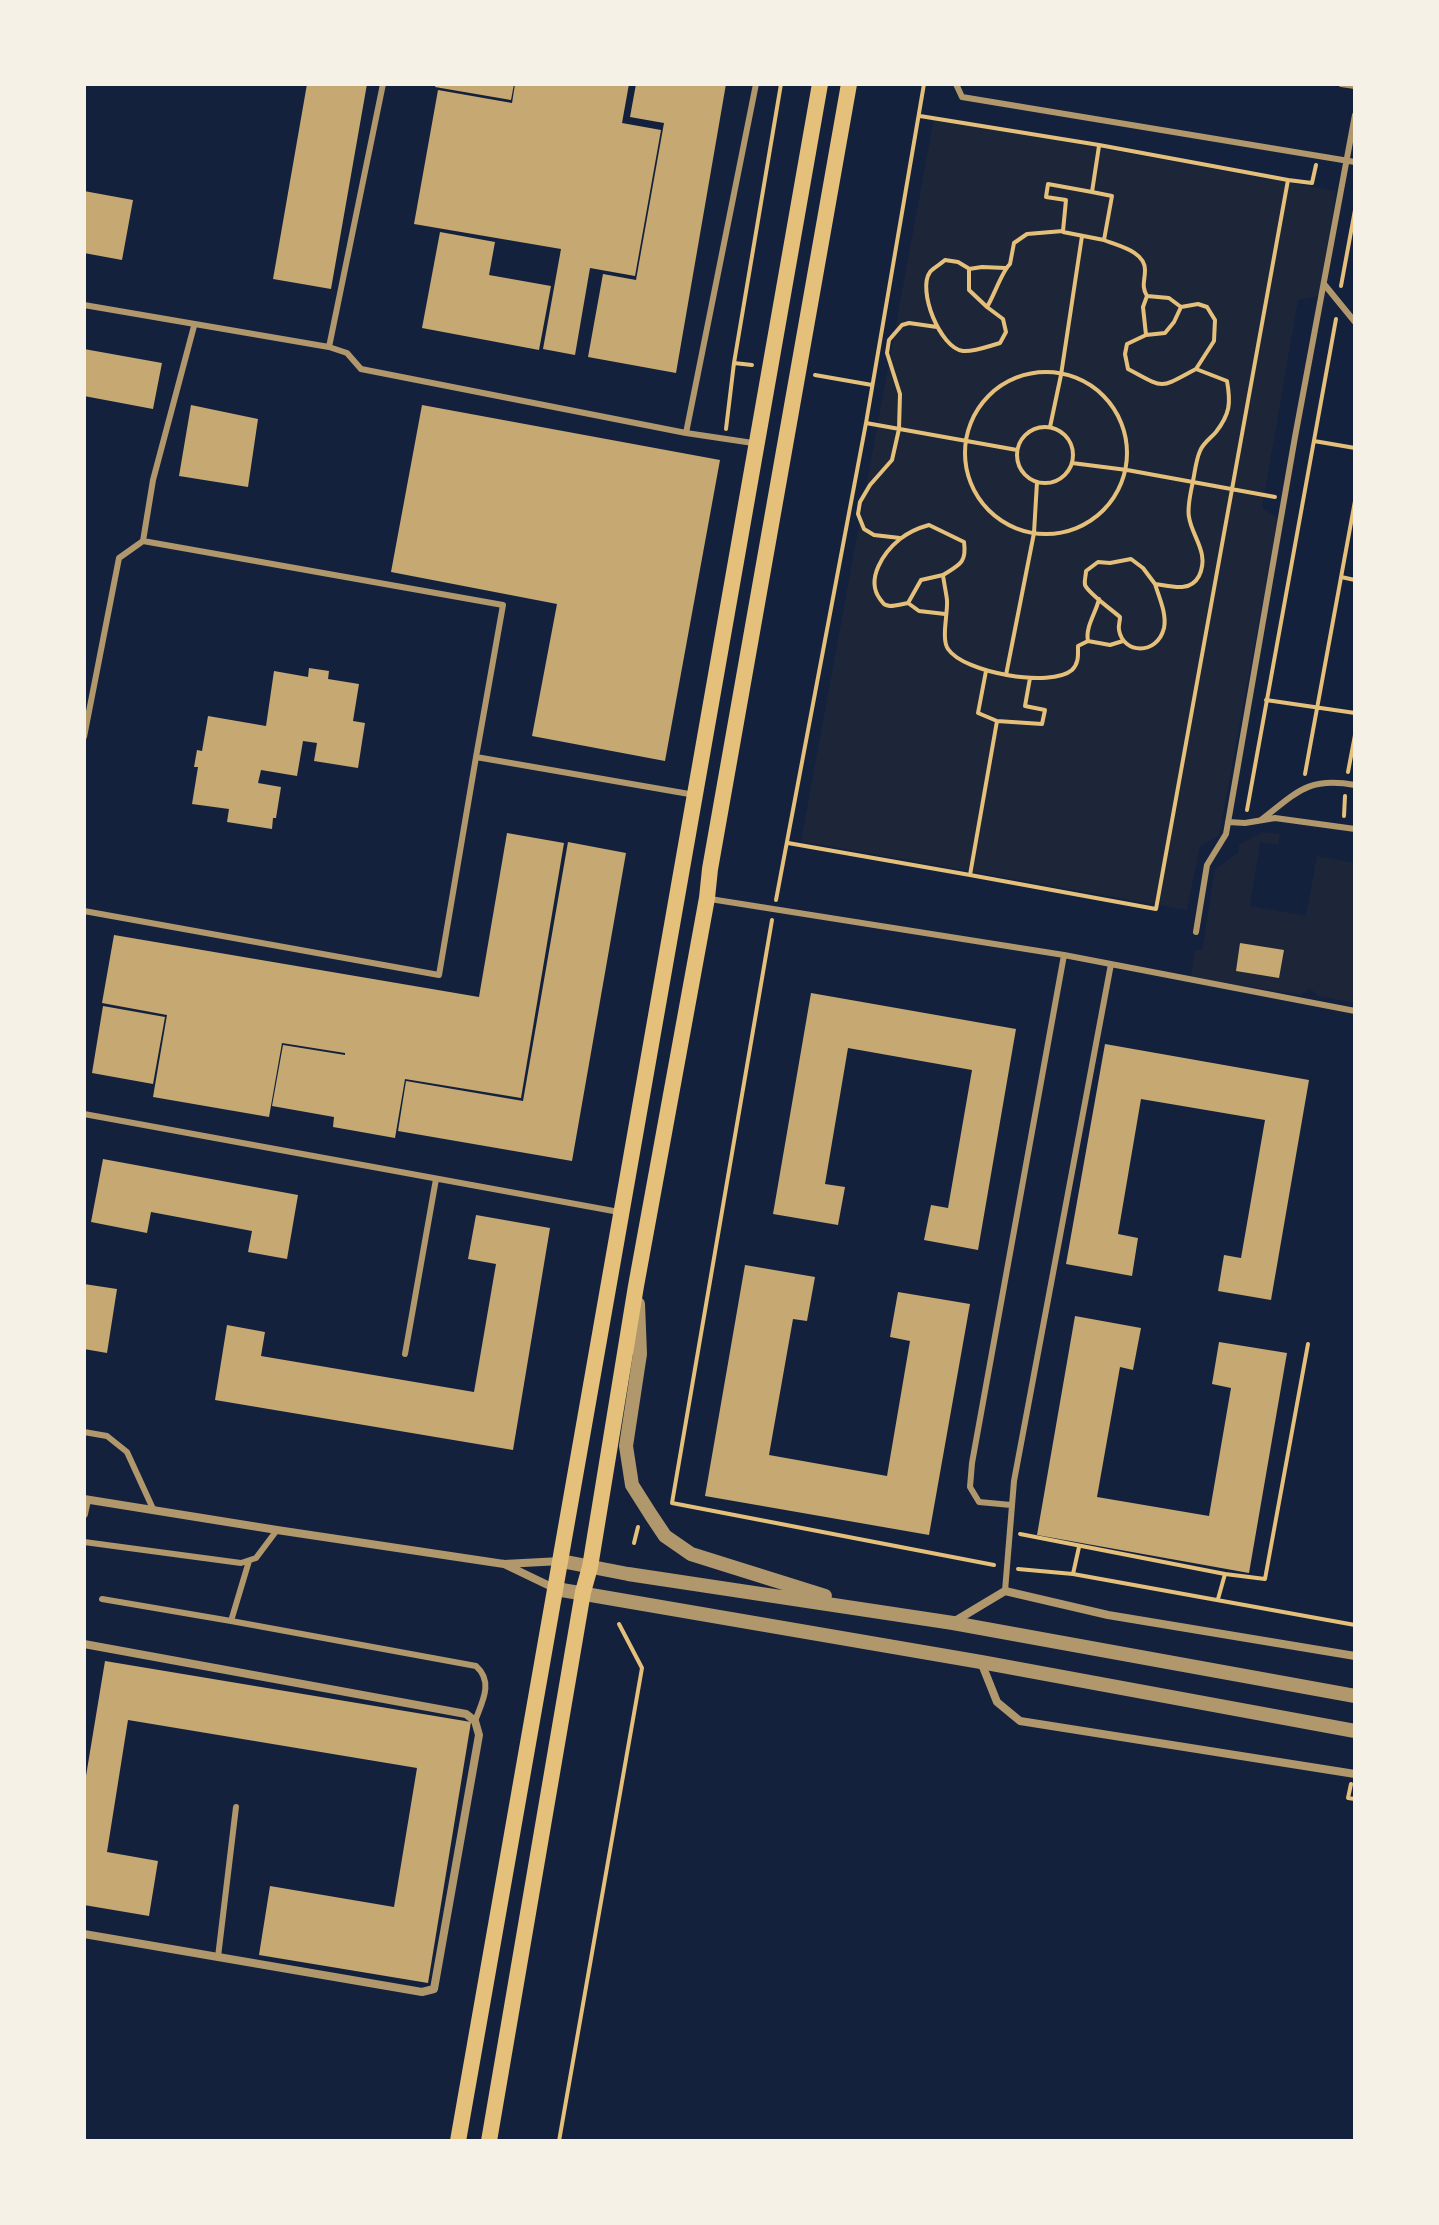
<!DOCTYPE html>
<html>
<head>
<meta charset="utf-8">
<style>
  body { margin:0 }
  #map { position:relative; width:1439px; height:2225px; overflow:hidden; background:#14213d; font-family:Mulish,sans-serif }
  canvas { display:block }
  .frame { position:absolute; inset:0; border:86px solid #f6f1e7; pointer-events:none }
</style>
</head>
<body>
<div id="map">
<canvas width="1439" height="2225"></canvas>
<div class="frame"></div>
</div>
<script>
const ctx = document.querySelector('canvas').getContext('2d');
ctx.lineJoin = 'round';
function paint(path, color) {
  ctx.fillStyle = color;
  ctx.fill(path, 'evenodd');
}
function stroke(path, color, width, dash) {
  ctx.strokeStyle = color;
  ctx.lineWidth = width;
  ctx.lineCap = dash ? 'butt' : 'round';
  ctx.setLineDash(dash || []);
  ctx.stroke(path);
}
const green = new Path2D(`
  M934,118l402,73 -17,105 -21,4 -36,208 16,10 -59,318 -19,10 -13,64 -386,-69z
  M1263,832l17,2 -2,11 -18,-3 -10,64 56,10 11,-60 38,7v140l-37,-7 -8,-8 -9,7 -110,-18 4,-27h7l13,-81 24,-17v-7z`);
const building = new Path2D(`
  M307,84h60l-36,205 -58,-10z
  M436,84h78l-3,16 -76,-13z
  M515,84h114l-7,39 39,7 -26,146 -45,-8 -15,87 -32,-6 18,-100 -147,-25 24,-134 74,13z
  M636,84h90l-50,289 -88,-16 15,-83 33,6 28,-157 -34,-6z
  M84,191l49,9 -11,60 -38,-7z
  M440,232l55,10 -6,33 62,11 -12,64 -117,-22z
  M84,349l78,14 -9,46 -69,-13z
  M191,405l67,14 -10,68 -69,-11z
  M422,405l298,55 -55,301 -133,-25 25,-132 -166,-32z
  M309,668l20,3 -1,8 31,5 -6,37 12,2 -7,45 -44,-7 3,-18 -14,-2 -6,35 -36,-6 -3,13 23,4 -5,31h-3l-1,11 -45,-7 2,-13 -37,-5 6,-37h-4l3,-17 5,1 6,-35 58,10 8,-55 34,6z
  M507,833l57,10 -43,255 -116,-19 -10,59 -62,-11 1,-10 -62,-11 11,-61 62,10v-2l-63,-10 -13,74 -116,-20 14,-82 -65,-12 12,-68 365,62z
  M568,842l58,11 -54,308 -174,-30 8,-50 117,20z
  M1240,943l44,7 -5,28 -43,-7z
  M811,993l205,36 -38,221 -54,-10 7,-35 17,3 24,-138 -124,-22 -23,136 20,3 -7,38 -65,-11z
  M103,1006l62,11 -12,67 -61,-11z
  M1105,1044l204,36 -38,220 -53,-9 6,-36 17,3 24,-138 -124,-21 -23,135 20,4 -6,38 -66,-12z
  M103,1159l195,36 -11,64 -39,-7 4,-21 -101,-19 -4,21 -56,-11z
  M476,1215l74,13 -37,222 -298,-50 12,-75 38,7 -4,24 213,36 22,-128 -28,-5z
  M745,1265l70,12 -8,44 -14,-2 -24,136 118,21 23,-135 -20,-4 8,-45 72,12 -41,231 -224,-39z
  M84,1284l33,5 -10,64 -23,-4z
  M1075,1316l66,12 -8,42 -13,-3 -23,130 112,19 22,-128 -19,-4 7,-42 68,11 -38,220 -212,-38z
  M105,1661l366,61 -43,261 -169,-28 11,-69 124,21 23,-139 -289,-48 -21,132 51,9 -9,55 -65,-11v-117z`);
const path = new Path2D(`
  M920,116l179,29 189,35
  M1099,146l-7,46 20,4 -8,44c14,6 41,11 41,30 0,11 -4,16 2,26
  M1063,232l41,8
  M968,268l-10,-6 -13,-2c-4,4 -12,8 -15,12 -13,18 10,76 33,79 11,1 26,-5 37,-8l6,-11 -3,-13 -16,-12
  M1005,268l-23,-1 -13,2v21l18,17c7,-11 15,-36 23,-43l4,-21 13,-9 36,-3 3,-31 -20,-3 2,-13 44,8
  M1341,286l14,-76
  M1146,335l-3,-28 4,-11 22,2 12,9
  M734,363l18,2
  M965 453a81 81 0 1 1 162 0a81 81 0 1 1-162 0Z
  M815,375l57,10
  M866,423l151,27
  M1050,427l11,-52 21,-139
  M1017 455a28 28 0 1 1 56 0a28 28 0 1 1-56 0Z
  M726,429l8,-66 47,-279
  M1314,441l41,7
  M1072,463l55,7 148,27
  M900,538l-26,-3 -10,-6 -6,-15 2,-12 10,-17 22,-25 7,-31 1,-35 -13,-41 2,-13 13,-15 7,-2 28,4
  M943,575l-22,5 -13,23 11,8 26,3
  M1341,577l14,3
  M1155,584c4,13 12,30 9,44 -7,28 -41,26 -45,2 -1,-4 1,-8 1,-13 -8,-7 -32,-24 -35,-32 -1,-5 1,-9 1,-14l12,-9 12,1 21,-4 12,9 12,16c16,2 35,9 44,-8 11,-23 -7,-39 -10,-59 -2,-10 2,-26 4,-36 2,-10 3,-21 7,-30 3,-8 11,-13 16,-19 14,-18 15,-29 11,-51l-31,-12c-38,20 -30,20 -68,0l-3,-15 2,-10 19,-9 19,-2 9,-11 7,-15 17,-3 9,3 8,13 -1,21 -18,28
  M1099,599c-3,14 -14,28 -11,42l22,4 13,-4
  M908,603c-6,1 -12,3 -18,3 -7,-1 -6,-2 -10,-7 -15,-20 4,-47 20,-60 9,-7 18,-11 29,-14l35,17c3,21 -5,23 -21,33 1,8 3,17 4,25 1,13 -6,39 1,49 16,24 103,39 124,21 7,-7 6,-15 6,-24l10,-5
  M986,671l-8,42 19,8 -27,154 186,34 132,-729 24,3 4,-18
  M1006,675l28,-142 3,-51
  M1266,700l89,13
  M997,721l45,3 3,-14 -20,-4 5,-28
  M1348,772l7,-37
  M1305,774l50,-273
  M1247,810l89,-491
  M1344,816l1,-20
  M788,843l182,32
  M776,900l90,-477 58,-339
  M772,920l-100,583 322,62
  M1020,1534l205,40 40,5 43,-235
  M634,1543l4,-16
  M1018,1569l55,5 282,51
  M1073,1574l6,-27
  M1218,1599l7,-25
  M1351,1784l-3,14 7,1
  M559,2141l83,-473 -23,-44`);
const service = new Path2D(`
  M383,84l-54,263 18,6 14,16 325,64 67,10
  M956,84l6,13 393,65
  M1341,84l14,2
  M1324,284l31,38
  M84,305l245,42
  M686,433l70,-349
  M143,541l10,-61 41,-154
  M84,737l35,-179 24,-17 360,64 -27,152 219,38
  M1261,820c35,-27 47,-44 94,-35
  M1228,822l17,1 30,-5 80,11
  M710,899l354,56 291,56
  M84,911l355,64 37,-218
  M1196,932l11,-67 19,-31 69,-397 60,-322
  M84,1114l535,98
  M405,1354l31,-175
  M84,1432l23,4 20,16 27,59
  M1011,1505l-32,-3 -9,-15 2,-24 92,-508
  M84,1542l157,21 15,-5 21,-28
  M249,1561l-18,60 245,45c18,16 6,36 -1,55
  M1005,1591l9,-110 97,-517
  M102,1599l129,22
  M218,1957l18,-150`);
const minor = new Path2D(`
  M84,1499l193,31 227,34 57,-3
  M84,1514l3,-14
  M504,1564l52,25
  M955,1621l50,-30 103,24 247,41
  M84,1644l382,70 9,7 4,14 -45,254 -12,3 -338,-58
  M981,1662l16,40 23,19 335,53`);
const tertiary = new Path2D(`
  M638,1304l2,50 -14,92 6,39 19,30 14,21 26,18 134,42
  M561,1561l67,13 325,49 402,73
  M556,1589l425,73 374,69`);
const secondary = new Path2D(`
  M458,2141l362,-2057
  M489,2141l94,-549 7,-25 46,-281 71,-388 3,-29 139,-785`);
paint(green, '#1d2539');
paint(building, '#c6a872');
stroke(path, '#e5c07b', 4);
stroke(service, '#b1986c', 6);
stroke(minor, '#b1986c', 8);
stroke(tertiary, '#b1986c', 14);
stroke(secondary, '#e5c07b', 16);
</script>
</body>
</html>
